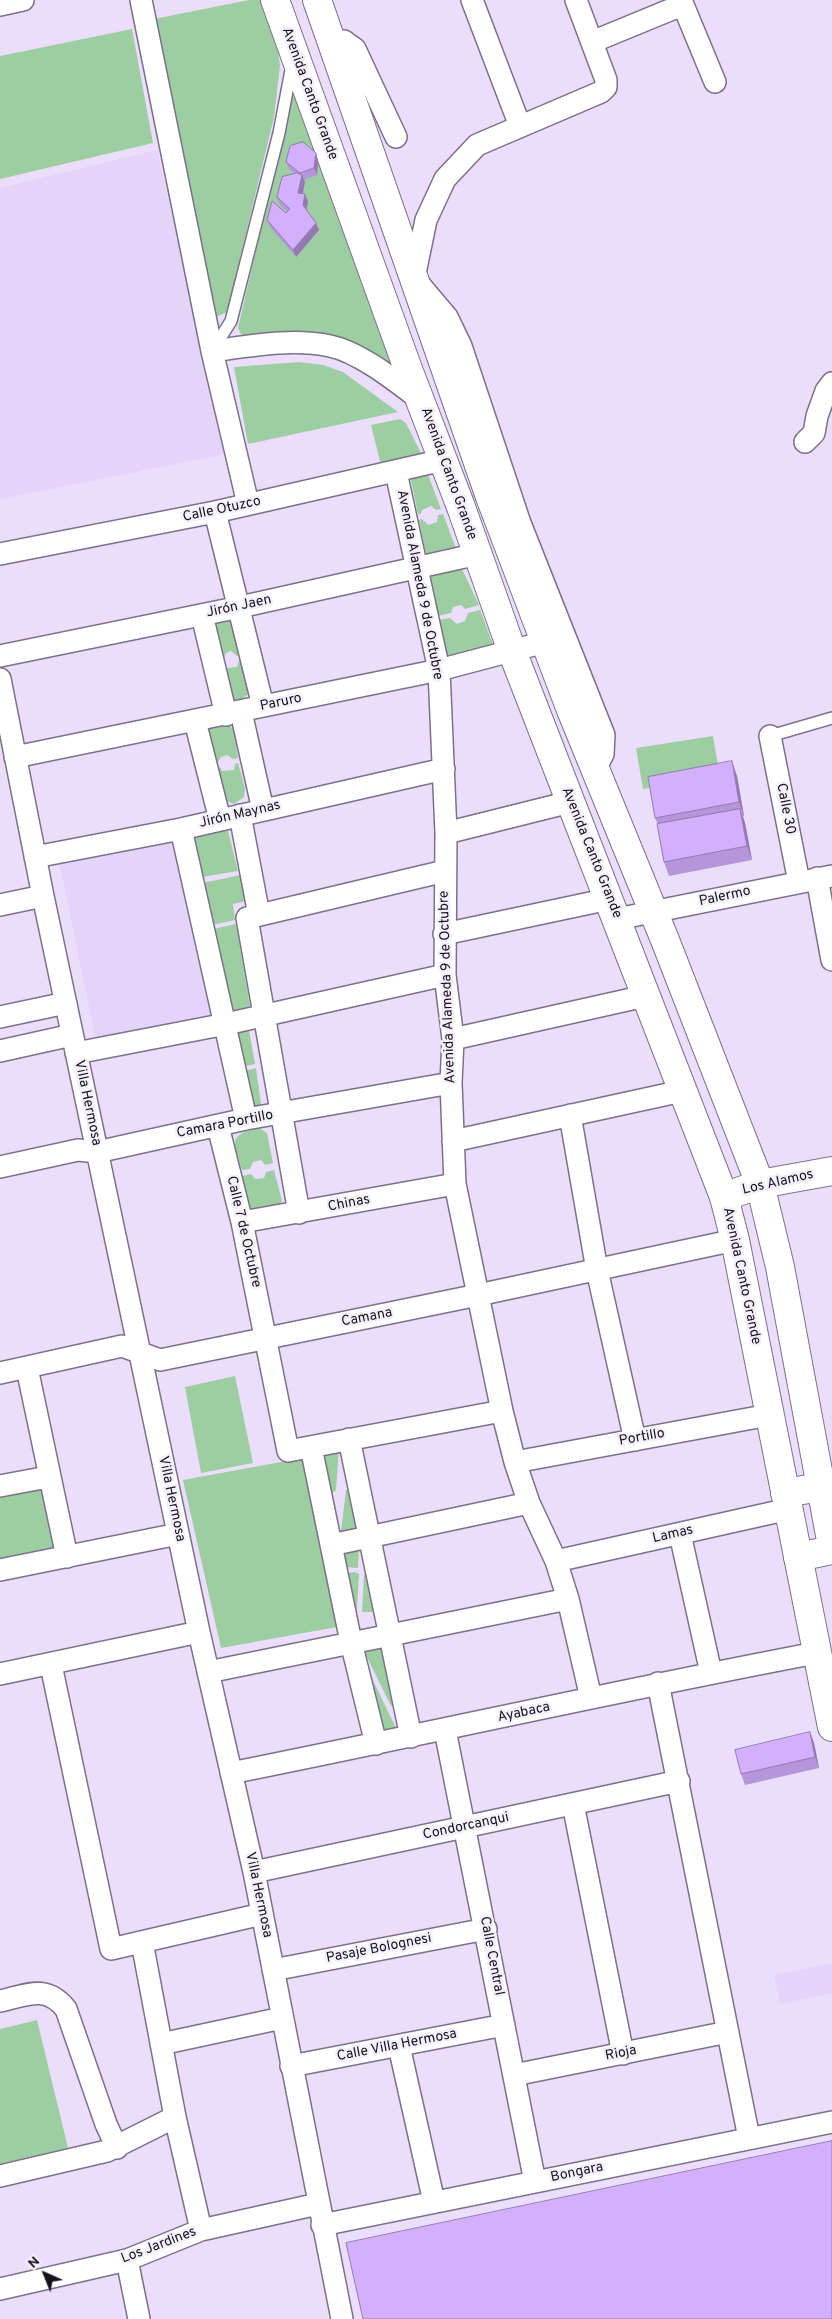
<!DOCTYPE html>
<html>
<head>
<meta charset="utf-8">
<style>
  body { margin:0 }
  #map { position:relative; width:832px; height:2319px; overflow:hidden; background:#ebdefc; font-family:Overpass,sans-serif }
  canvas { display:block }
  .north { position:absolute; left:20px; top:2249px; width:50px; height:50px; -webkit-text-stroke:4px #f4effb; paint-order:stroke; rotate:316deg; font-size:14px; font-weight:700; line-height:20px; text-align:center; color:#17121d }
  .north::after { content:''; display:block; margin:auto; width:18px; height:22px; background:#17121d; clip-path:polygon(50% 0,100% 100%,50% 72%,0 100%) }
</style>
</head>
<body>
<div id="map">
<canvas width="832" height="2319"></canvas>
<div class="north">N</div>
</div>
<script>
const ctx = document.querySelector('canvas').getContext('2d');
ctx.lineJoin = 'round';
function paint(path, color) {
  ctx.fillStyle = color;
  ctx.fill(path, 'evenodd');
}
function stroke(path, color, width, dash) {
  ctx.strokeStyle = color;
  ctx.lineWidth = width;
  ctx.lineCap = dash ? 'butt' : 'round';
  ctx.setLineDash(dash || []);
  ctx.stroke(path);
}
function write(font, color, halo, rows, align = 'center') {
  ctx.font = font + ' Overpass,sans-serif';
  ctx.lineWidth = 5;
  ctx.setLineDash([]);
  ctx.textBaseline = 'middle';
  ctx.strokeStyle = halo;
  ctx.fillStyle = color;
  for (const [text, x, y, turn = 0] of rows) {
    ctx.save();
    ctx.translate(x, y);
    ctx.rotate((+turn || 0) * Math.PI / 180);
    ctx.textAlign = isNaN(turn) ? turn : align;
    if (halo) ctx.strokeText(text, 0, 0);
    ctx.fillText(text, 0, 0);
    ctx.restore();
  }
}
const built = new Path2D(`
  M157,150l69,304 -226,45v-311z
  M176,839l39,183 -118,24 -38,-185z
  M832,1963v30l-52,11 -6,-29z`);
const green = new Path2D(`
  M249,0h22l9,66 -6,51 -47,195 -11,5 -62,-298z
  M132,29l21,114 -153,36v-123z
  M297,74l113,313 -53,-35 -115,-15 -4,-9z
  M299,362l24,3 20,7 55,40 -150,32 -14,-77z
  M400,419l6,4 16,32 -41,10 -10,-40z
  M427,472l14,37 -5,1 -5,-4 -9,4 -1,4h-3l-8,-38z
  M443,514l14,37 -30,8 -8,-39 3,-1 6,6 9,-3 1,-7z
  M462,569l17,36 -14,4 -4,-4 -8,2 -2,6 -13,3 -7,-40z
  M480,610l14,37 -48,11 -8,-38 12,-2 7,6 8,-3 3,-8z
  M228,618l5,3 11,34 -7,1 -6,-5 -5,2 -2,5 -6,1 -5,-34 3,-4z
  M244,660l6,27 -1,7 -11,7 -5,-2 -14,-35 6,-1 2,5 10,-1 2,-6z
  M227,722l7,9 4,27 -5,1 -6,-4 -6,2 -3,5 -5,1 -6,-31 1,-5z
  M713,736l7,41 -77,12 -7,-41z
  M238,763l7,25 -1,9 -10,7 -11,-4 -8,-32 5,-1 2,4 12,-1 1,-6z
  M227,827l11,44 -36,6 -9,-38 1,-5z
  M240,875l6,26 -13,3 2,16 -23,5 -9,-42z
  M236,924l14,82 -18,5 -19,-82z
  M246,1027l3,3 6,34 -13,3 -6,-37z
  M256,1068l5,36 -1,4 -7,1 -9,-38z
  M259,1128l8,5 6,30 -8,2 -4,-5 -8,2 -3,7 -8,1c-8,-29 -16,-34 17,-42z
  M274,1170l8,31 -4,6 -25,5 -6,-9 -5,-27 9,-2 4,5 9,-1 2,-6z
  M235,1376l18,87 -52,10 -16,-86z
  M339,1448l-3,42 -4,3 -3,-1 -8,-41z
  M303,1458l34,169 -116,21 -38,-168z
  M43,1483l17,71 -60,11v-74z
  M349,1489l9,41 -17,2 5,-42z
  M359,1547l-1,21 -14,-1 -4,-18z
  M355,1572l4,2 -2,35 -4,1 -7,-37z
  M364,1574h4l7,38h-13z
  M382,1645l13,59 -4,2 -27,-55z
  M367,1668l29,60 -17,3z
  M37,2020l31,128 -68,16v-135z`);
const lane = new Path2D(`
  M212,351l19,-30 48,-188 13,-68
  M770,736l62,-18`);
const street = new Path2D(`
  M141,0l71,351 36,153
  M472,0l48,126
  M576,0l30,80v7l-5,5 -124,53 -32,34 -19,41 -12,58 33,39 14,29 59,177 84,212 -1,19 -8,15
  M681,0l34,82
  M0,5l23,-5
  M332,41h12l11,8 41,88
  M592,42l90,-37
  M212,351c38,-5 80,-13 118,-5 30,6 68,37 92,55
  M805,442l9,-9 3,-17 9,-25 6,-8
  M396,472l43,198 7,163 -1,142 8,64 -2,44 4,101 47,227 13,51 14,41 27,58 12,38 23,99
  M215,512l48,194
  M0,554l215,-42 228,-52
  M202,615l24,100
  M0,656l240,-49 238,-53
  M0,679l43,217 156,736 55,240 88,447
  M241,712l22,98
  M195,721l25,99
  M770,736l29,146
  M15,757l424,-87 106,-28
  M240,815l19,100
  M181,829l65,290
  M446,833l124,-31
  M35,857l146,-28 263,-60
  M817,878l15,82
  M0,905l43,-9
  M617,919l215,-43
  M444,934l165,-35
  M0,1017l66,-14
  M453,1039l192,-43
  M0,1051l72,-16
  M76,1053l150,-29 219,-49
  M570,1115l27,155 38,170
  M218,1126l24,96 46,229 214,-40
  M453,1141l229,-50
  M0,1167l78,-17 19,2 149,-33 205,-36
  M299,1213l-52,-295 198,-47
  M242,1222l213,-38
  M27,1368l40,189
  M0,1373l122,-27 38,14 318,-65 257,-55
  M349,1439l62,298
  M311,1447l40,195 25,102
  M515,1462l254,-47
  M0,1486l48,-9
  M680,1534l31,139
  M331,1545l198,-42
  M556,1561l233,-52
  M0,1570l178,-36
  M51,1665l60,284 151,-35
  M208,1672l360,-73
  M0,1674l199,-42
  M658,1683l91,455
  M445,1730l90,452
  M231,1773c195,-39 389,-83 585,-120
  M573,1804l50,250
  M254,1872l425,-91
  M142,1942l33,175 26,113
  M273,1970l213,-41
  M0,2001c27,-6 46,-17 66,8l40,115 11,24
  M161,2044l121,-26
  M399,2046l35,156
  M291,2066l213,-41
  M514,2075l214,-43
  M0,2176l107,-25 68,-34
  M322,2225l510,-103
  M127,2260l12,59
  M0,2289l127,-29 74,-30 117,-26`);
const secondary = new Path2D(`
  M724,1197l36,-13 72,-13
  M785,1493l47,-8
  M798,1557l34,-7`);
const primary = new Path2D(`
  M275,0l133,369 53,138 51,144 212,546 11,43 97,487
  M317,0l173,497 81,213 94,230 95,244 20,83 52,279`);
const wall = new Path2D(`
  M318,160l-1,15 -13,5 1,2 -2,12h2l3,8 -2,8 10,13 3,7 -23,27 -26,-30 -3,-7 19,-7 1,-2 -7,-6 -3,-8 18,-23 -6,-5 -3,-7z
  M737,776l7,40h-1l2,7 7,37 -83,16 -5,-14 -6,-38 -3,-6z
  M810,1732l4,11 5,25 -74,17 -4,-11z`);
const shadedWall = new Path2D(`
  M316,153l2,7 -1,15 -3,-7z
  M302,175l3,7 -4,19 -3,-8z
  M305,194l3,8 -2,10 -3,-7z
  M316,223l3,7 -23,27 -3,-7z
  M732,761l5,15 7,40 -5,-14z
  M740,809l5,14 7,37 -5,-14z
  M810,1732l4,11 5,25 -4,-11z`);
const building = new Path2D(`
  M303,142l13,11 -2,15 -14,5 -14,-11 4,-16z
  M297,173l5,2 -4,18 7,1 -2,11 13,18 -23,27 -26,-30 5,-19 14,12 4,-4 -13,-12 5,-20z
  M732,761l7,41 -84,16 -7,-41z
  M740,809l7,37 -83,16 -7,-38z
  M810,1732l5,25 -74,17 -6,-24z
  M832,2141v178h-469l-17,-76z`);
const streetNames = [
  ["Avenida Canto Grande",309,94,70],
  ["Avenida Canto Grande",448,474,70],
  ["Calle Otuzco",222,510,-12],
  ["Avenida Alameda 9 de Octubre",419,585,79],
  ["Jirón Jaen",239,607,-12],
  ["Paruro",281,703,-12],
  ["Calle 30",785,809,79],
  ["Jirón Maynas",240,815,-13],
  ["Avenida Canto Grande",591,853,68],
  ["Palermo",725,897,-12],
  ["Avenida Alameda 9 de Octubre",448,987,-92],
  ["Villa Hermosa",87,1103,78],
  ["Camara Portillo",225,1125,-11],
  ["Los Alamos",778,1183,-13],
  ["Chinas",349,1204,-11],
  ["Calle 7 de Octubre",243,1232,77],
  ["Avenida Canto Grande",741,1276,78],
  ["Camana",367,1318,-11],
  ["Portillo",642,1438,-10],
  ["Villa Hermosa",171,1499,78],
  ["Lamas",673,1535,-13],
  ["Ayabaca",524,1713,-12],
  ["Condorcanqui",466,1827,-12],
  ["Villa Hermosa",258,1895,78],
  ["Pasaje Bolognesi",379,1949,-11],
  ["Calle Central",491,1956,79],
  ["Calle Villa Hermosa",397,2046,-11],
  ["Rioja",621,2054,-11],
  ["Bongara",577,2173,-12],
  ["Los Jardines",159,2246,-21]
];
paint(built, '#e5d4fa');
paint(green, '#9ccea1');
stroke(lane, '#7c708b', 14);
stroke(street, '#7c708b', 24);
stroke(secondary, '#7c708b', 30);
stroke(primary, '#7c708b', 30);
stroke(lane, '#fff', 11);
stroke(street, '#fff', 21);
stroke(secondary, '#fff', 28);
stroke(primary, '#fff', 28);
paint(wall, '#b596da');
paint(shadedWall, '#947ab1');
paint(building, '#d3affd');
stroke(building, '#947ab1', 1);
write('14px', '#17121d', '#f4effb', streetNames);
</script>
</body>
</html>
